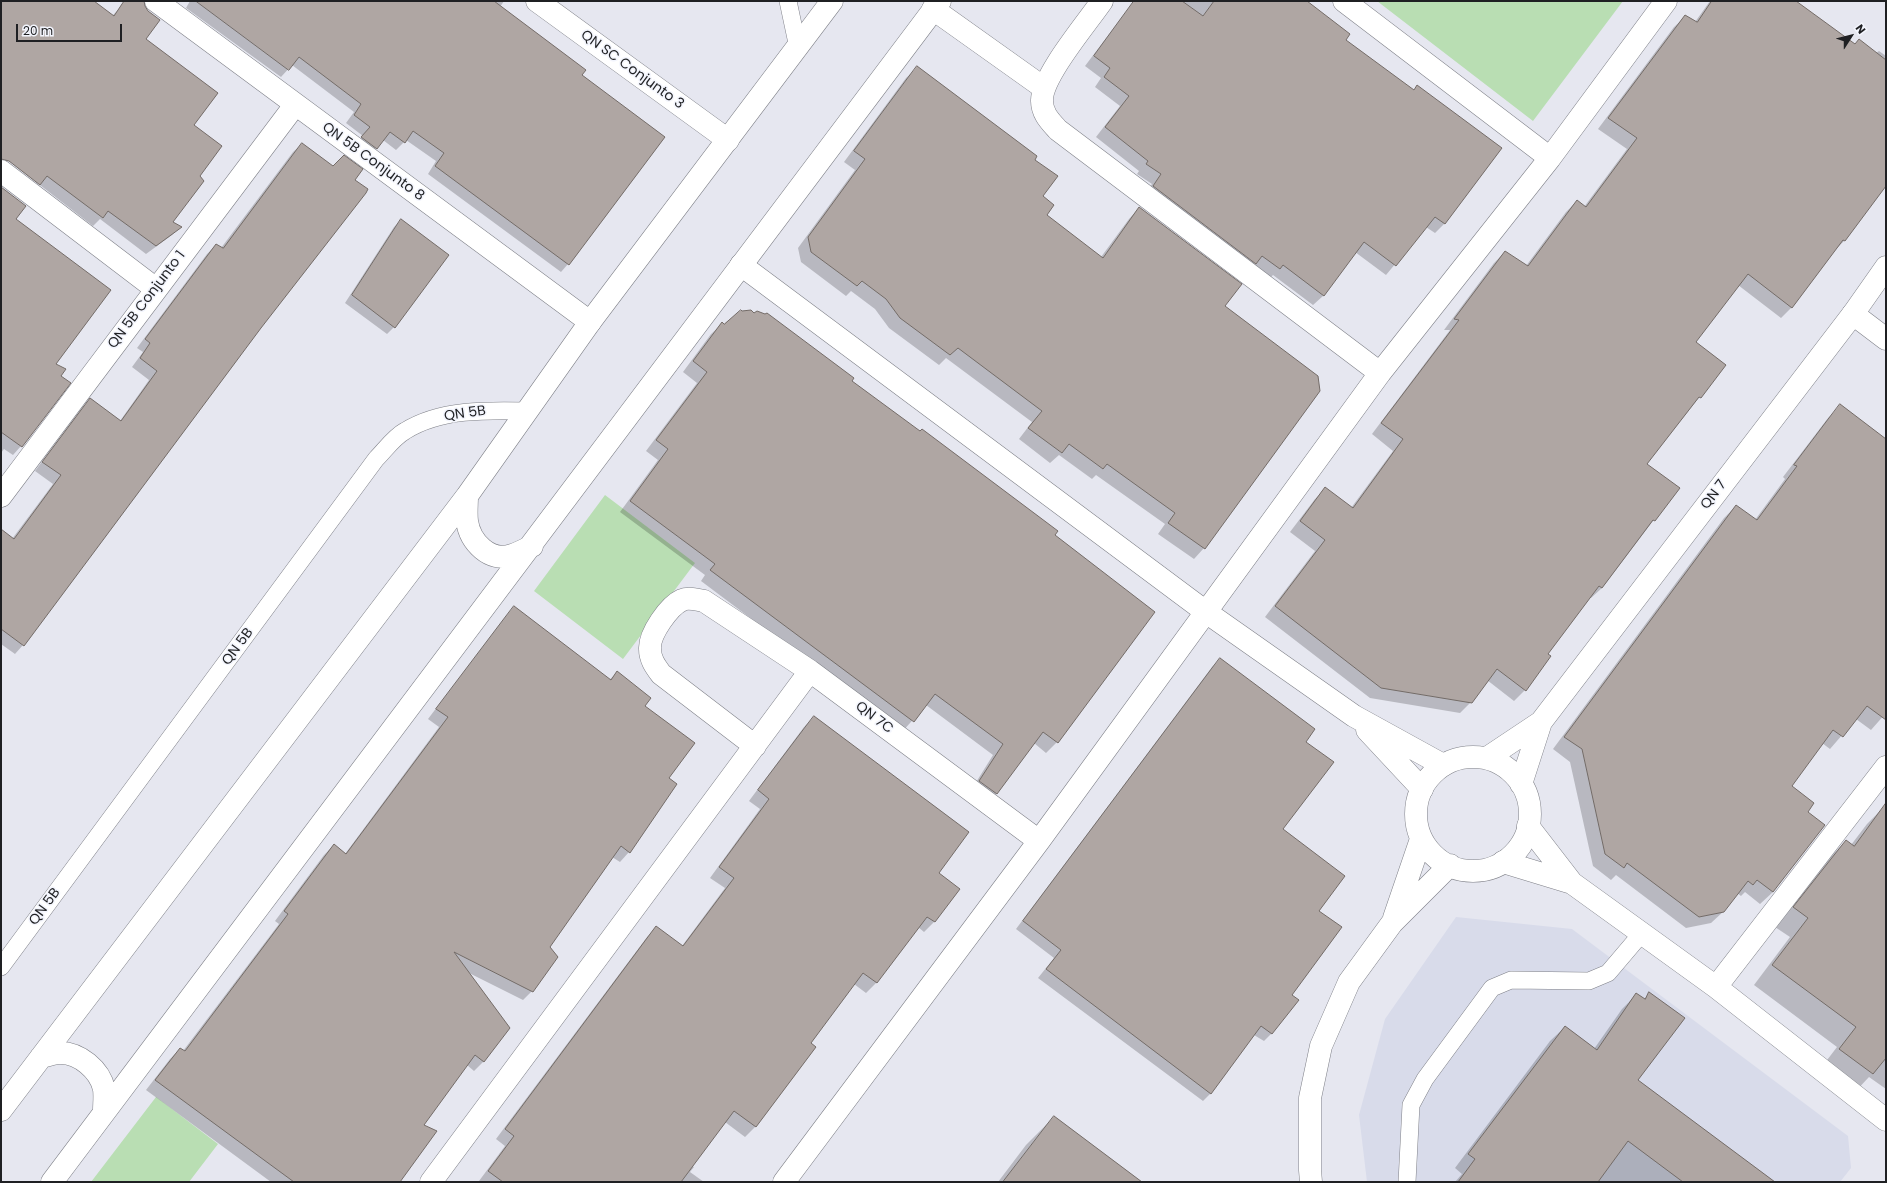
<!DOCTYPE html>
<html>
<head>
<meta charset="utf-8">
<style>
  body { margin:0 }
  #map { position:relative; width:1887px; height:1183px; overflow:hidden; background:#e6e7f0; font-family:Poppins,sans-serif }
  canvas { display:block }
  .frame { position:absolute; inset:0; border:2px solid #1f2023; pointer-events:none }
  .north { position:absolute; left:1831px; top:16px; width:40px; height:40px; -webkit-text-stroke:3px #f3f5fd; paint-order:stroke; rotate:54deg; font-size:11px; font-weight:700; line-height:16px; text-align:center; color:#1f2023 }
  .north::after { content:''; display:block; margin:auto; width:14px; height:18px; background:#1f2023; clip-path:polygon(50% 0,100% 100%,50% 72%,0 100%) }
  .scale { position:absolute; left:16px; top:24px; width:106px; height:18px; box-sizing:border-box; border:2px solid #1f2023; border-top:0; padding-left:5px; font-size:12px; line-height:14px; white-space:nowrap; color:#1f2023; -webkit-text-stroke:3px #f3f5fd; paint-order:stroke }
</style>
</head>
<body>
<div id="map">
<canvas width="1887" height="1183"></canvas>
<div class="frame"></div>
<div class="north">N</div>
<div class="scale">20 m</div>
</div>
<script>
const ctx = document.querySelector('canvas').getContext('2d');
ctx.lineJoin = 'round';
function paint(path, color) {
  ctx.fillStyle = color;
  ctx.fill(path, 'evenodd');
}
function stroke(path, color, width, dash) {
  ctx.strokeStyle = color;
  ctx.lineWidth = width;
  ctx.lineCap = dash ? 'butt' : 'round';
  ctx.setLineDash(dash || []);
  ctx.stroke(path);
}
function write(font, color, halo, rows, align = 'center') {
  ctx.font = font + ' Poppins,sans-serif';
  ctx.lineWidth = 3;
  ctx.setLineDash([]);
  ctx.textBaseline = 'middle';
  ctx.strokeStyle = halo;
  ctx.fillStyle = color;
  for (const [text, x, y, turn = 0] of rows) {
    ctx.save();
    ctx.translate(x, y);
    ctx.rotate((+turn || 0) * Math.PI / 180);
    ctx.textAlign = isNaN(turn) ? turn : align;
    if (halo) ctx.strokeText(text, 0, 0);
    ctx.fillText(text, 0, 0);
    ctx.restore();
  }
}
const built = new Path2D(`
  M1456,917l116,12 276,207 3,32 -11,14h-473l-8,-67 26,-96z`);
const green = new Path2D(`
  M1377,1h246l-90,120z
  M605,495l90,68 -72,96 -89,-68z
  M156,1097l62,47 -29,38h-98z`);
const shadow = new Path2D(`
  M1,1h92l19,15 8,-8 25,32 47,85 6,51 -27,47 9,4 -8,8 -26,19 -46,-35 -7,7 -92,-71z
  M190,1h314l-4,6 80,68 -12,189 -7,8 -133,-98 8,-13 -30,-21 -10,10 -13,-10 -14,16 -15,-11 9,-9 -17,-13 8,-11 -62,-47 -11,12 -95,-69z
  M1134,1h155l124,90 87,58 -56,75 -9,9 -9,-6 -40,48 -31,-23 -32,44 -10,9 -40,-30 -3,3 -126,-82 8,-12 -15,-10 2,-3 -43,-34 24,-31 -25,-19 6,-9 -16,-12z
  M1710,1h84l60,44 5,-5 17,13 3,-2 7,5v129l-42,56 -10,10 -42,56 -11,11 -43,-33 -43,57 30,23 -79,99 32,24 -76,100 -11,10 -2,-1 -42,57 -22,36 -11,11 -27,-21 -16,22 -11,11 -90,-15 -105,-81 50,-66 -25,-19 25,-33 11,-10 25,19 42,-57 -21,-17 78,-104h-6l50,-67 11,-11 21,14 40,-54 11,-11 7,6 43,-58 -29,-20 76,-102 11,-10 10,5z
  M917,68l116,92 12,55 56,42 28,-38 10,-11 85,99 -20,241 -10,11 -36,-25 7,-10 -69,-49 -4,4 -33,-24 -9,8 -31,-24 13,-17 -86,-64 -7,7 -50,-37 -14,-19 -24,-18 -5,5 -45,-34 -3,-14 57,-78 -11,-8 62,-84z
  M302,144l-42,184 -237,317 -8,9 -14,-10v-114l11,9 41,-55 -18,-13 47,-63 9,-9 29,22 29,-41 -17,-13 11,-15 -6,-4 70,-94 9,-9 5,3 72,-96z
  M1,209l53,156 -33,81 -8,9 -9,-6 -3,4z
  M401,220l-7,107 -7,7 -42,-31 49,-76z
  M722,324l128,57 203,154 4,207 -11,11 -12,-10 -38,51 -10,10 -16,-12 23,-37 -67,-50 -24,27 -201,-151 4,-6 -85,-63 38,-52 -12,-9 51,-68 -14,-11 28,-38z
  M1840,406l46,35v272l-15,17 -15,-11 -26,30 -8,-6 -32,43 16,26 18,13 -51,67 -13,12 -15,-12 -4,4 -4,-3 -13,18 -13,12 -25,5 -70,-53 -5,5 -18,-14 -23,-104 -17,-13 171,-231 12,-12 19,14 30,-41 -2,-2 45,-59z
  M514,607l95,73 8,-7 27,33 23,72 -38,74 -9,10 -8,-5 -63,90 -17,44 -9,9 -54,-27 15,88 -10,10 -7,-6 -45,60 -38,57h-113l-125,-92 24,-31 10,-10 3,2 96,-127 -4,-3 49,-66 10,-10 11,9 94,-127 -11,-8 77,-102z
  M1220,659l84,83 -23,87 9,166 -18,38 -8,8 -10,-6 -43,58 -8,8 -165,-123 16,-20 -38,-29 196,-262z
  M814,717l124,156 21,16 -25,33 -10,10 -6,-5 -42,56 -10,10 -12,-9 -44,59 4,4 -59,80 -10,10 -20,-15 -33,44 2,1 -4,5 14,10h-224l-1,-1 26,-35 -9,-7 151,-202 10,-9 25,18 43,-58 -15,-10 50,-69 -11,-8 55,-74z
  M1886,805v284l-17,-12 -15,16 -33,-25 16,-21 -83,-62 36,-48 -15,-10 52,-67 19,-19 5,4 16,-21z
  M1650,993l-14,88 137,101h-318l7,-8 -7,-6 95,-127 15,-14 29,22 28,-40 15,-15 7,5z
  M1054,1117l87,65h-143l28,-37z`);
const building = new Path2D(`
  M1,1h93l20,15 10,-15h20l1,5 3,5 12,9 -14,19 72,54 -24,32 28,21 -22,30 4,5 -31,41 9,5 -26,19 -48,-35 -5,7 -56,-42 -7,9 -31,-24 -8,-2z
  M196,1h298l92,69 -4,5 83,62 -96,128 -134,-99 9,-13 -31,-22 -8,12 -15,-11 -13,17 -16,-12 9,-10 -16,-12 7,-11 -62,-47 -10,13z
  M1134,1h48l21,15 11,-15h93l43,33 -4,6 68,50 3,-5 85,63 -57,76 -10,-7 -39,49 -32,-24 -40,54 -41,-31 -3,4 -18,-13 -6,8 -103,-78 8,-12 -15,-10 2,-3 -43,-34 24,-31 -25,-19 6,-9 -16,-12z
  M1712,1h84l59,43 4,-5 27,21v126l-41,55 -2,-1 -51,68 -44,-34 -52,68 30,23 -25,33 -2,-1 -52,67 33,24 -25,33 -2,-1 -51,68 -3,-2 -51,68 3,2 -25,35 -29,-22 -25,34 -91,-15 -106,-82 50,-66 -25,-19 25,-34 28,21 50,-69 -22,-16 78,-103 -5,-1 51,-68 23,15 49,-66 9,7 51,-69 -29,-20 77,-103 12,7z
  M917,66l120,90 -2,4 23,16 -15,20 11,9 -7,10 56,43 36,-51 103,77 -17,22 93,70 2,15 -115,158 -37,-26 7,-10 -68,-49 -4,5 -34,-25 -7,9 -34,-25 14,-17 -84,-63 -8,7 -50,-37 -14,-19 -24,-18 -5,5 -46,-34 -3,-15 57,-78 -11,-8z
  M302,143l31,23 11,-11 19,14 -8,11 13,9 -2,4 -105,135 -237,318 -23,-17v-100l13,10 47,-64 -19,-13 48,-64 31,23 36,-50 -17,-13 10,-15 -5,-4 71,-95 7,4z
  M1,187l25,19 -10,13 95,71 -55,74 10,5 -5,7 10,7 -49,64 -21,-15z
  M401,219l48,36 -54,73 -43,-33z
  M741,310l1,1 9,-1 3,3 3,-2 8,3 2,-1 87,65 -2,3 68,50 2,-2 136,102 -3,4 100,77 -97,131 -15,-11 -46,62 -18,-13 24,-37 -68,-50 -21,28 -204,-152 5,-6 -85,-63 38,-52 -12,-9 51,-68 -14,-11 29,-39 2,2z
  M1840,404l46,35v281l-19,-14 -24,31 -10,-7 -41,56 22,17 -6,9 17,13 -52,67 -16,-12 -4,5 -5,-4 -24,31 -25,5 -72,-54 -3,5 -19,-14 -23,-105 -18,-12 172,-232 21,15 40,-54 -3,-1z
  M514,606l97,74 6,-9 34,27 -6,8 50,37 -26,35 8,6 -47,69 -9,-7 -71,101 8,10 -25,35 -79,-40 56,76 -26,34 -9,-7 -51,70 13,6 -37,51h-106l-139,-102 25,-32 5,3 103,-137 -4,-3 50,-67 12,10 102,-137 -12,-8z
  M1220,658l95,71 -9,13 28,20 -51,67 62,47 -26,35 23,16 -50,68 7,5 -27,34 -11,-8 -50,68 -165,-125 15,-19 -38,-29z
  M814,716l155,116 -30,41 21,16 -25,33 -8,-5 -50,66 -14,-10 -52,70 5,4 -60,80 -22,-16 -53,71h-178l-15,-11 26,-35 -9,-7 151,-203 27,20 51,-68 -15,-11 50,-68 -11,-9z
  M1886,803v255l-13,16 -34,-25 17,-22 -84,-62 36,-47 -15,-11 53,-67 8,6z
  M1649,992l36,26 -47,62 137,102h-92l-55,-41 -30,41h-140l17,-23 -7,-5 97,-128 32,24 39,-57 9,6z
  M1054,1116l88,66h-139z`);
const lane = new Path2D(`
  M788,1l10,47
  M1,967l375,-508c9,-9 18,-22 29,-28 35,-22 82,-21 122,-20
  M1407,1182l4,-77 14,-26 67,-91 19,-8 78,1 19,-8 34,-40`);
const street = new Path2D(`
  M156,1l434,321
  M537,1l191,139
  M1102,1c-15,22 -61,76 -60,100 0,13 9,21 16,29l322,243
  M1344,1l206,157
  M933,9l111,79
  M1,171l155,118
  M741,265l465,347 148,104 89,49
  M1853,314l33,25
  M1,496l294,-391
  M1367,730l55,59
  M755,746l-94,-72c-6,-8 -11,-15 -11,-25 -1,-15 19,-43 32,-49 7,-3 15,0 22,1l106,70 229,170
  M1528,826l44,57 144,104 170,133
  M1503,862l69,21
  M1716,987l170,-220
  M431,1182l379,-511
  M784,1182l255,-341 341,-468 170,-215 116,-157`);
const secondary = new Path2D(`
  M467,496c0,8 -1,17 0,25 3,21 23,42 45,34 7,-2 14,-6 20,-9
  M1416 814a57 57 0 1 1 114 0a57 57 0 1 1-114 0Z
  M1487,758l54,-36 312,-408 33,-47
  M1521,784l20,-62
  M1394,918l27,-79
  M41,1057c6,-1 12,-4 18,-4 20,-1 41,17 45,36 1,7 0,15 0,22
  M1,1110l466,-614 123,-174 242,-321
  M52,1182l888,-1181
  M1311,1182l-1,-12v-72l11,-52 28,-64 43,-59 58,-58`);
const streetNames = [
  ["QN SC Conjunto 3",632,70,36],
  ["QN 5B Conjunto 8",373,162,36],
  ["QN 5B Conjunto 1",147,300,-53],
  ["QN 5B",465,414,-8],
  ["QN 7",1714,495,-53],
  ["QN 5B",238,647,-54],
  ["QN 7C",874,718,37],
  ["QN 5B",45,907,-54]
];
paint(built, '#d8dbea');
paint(green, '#b9deb3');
paint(shadow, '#0003');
paint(building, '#afa6a3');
stroke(building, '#736b67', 1);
stroke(lane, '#7f8088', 18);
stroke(street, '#7f8088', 23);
stroke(secondary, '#7f8088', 23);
stroke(lane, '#fff', 17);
stroke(street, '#fff', 22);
stroke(secondary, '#fff', 22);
write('14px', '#1f2023', '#f3f5fd', streetNames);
</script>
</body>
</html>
